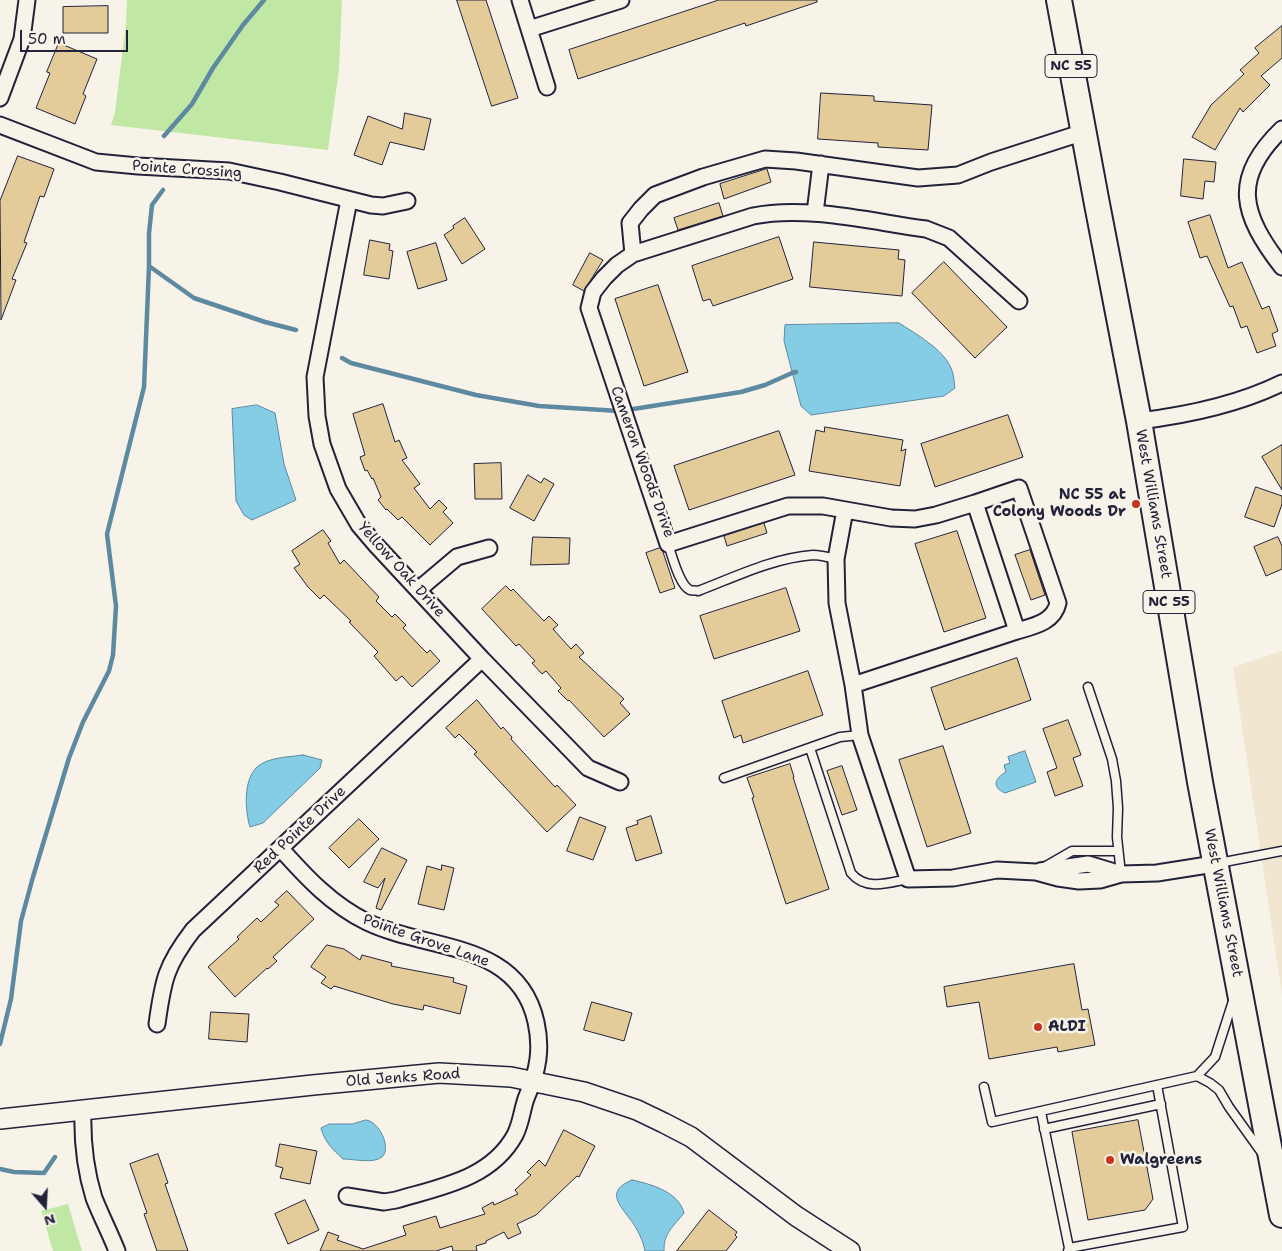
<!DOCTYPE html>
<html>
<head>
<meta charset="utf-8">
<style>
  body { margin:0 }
  #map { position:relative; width:1282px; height:1251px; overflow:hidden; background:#f7f3e8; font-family:"Shantell Sans",sans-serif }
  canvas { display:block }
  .north { position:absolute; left:20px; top:1181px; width:50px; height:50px; -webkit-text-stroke:4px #f7f3e8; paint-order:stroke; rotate:161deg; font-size:14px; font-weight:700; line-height:20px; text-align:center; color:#22223b }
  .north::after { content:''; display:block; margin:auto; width:18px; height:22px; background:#22223b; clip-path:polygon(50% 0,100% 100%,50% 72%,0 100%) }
  .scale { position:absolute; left:20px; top:30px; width:108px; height:22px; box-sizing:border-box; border:2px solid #22223b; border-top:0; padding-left:6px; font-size:15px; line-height:18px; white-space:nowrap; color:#22223b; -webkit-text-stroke:4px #f7f3e8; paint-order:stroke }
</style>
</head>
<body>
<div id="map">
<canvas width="1282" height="1251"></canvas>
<div class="north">N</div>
<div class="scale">50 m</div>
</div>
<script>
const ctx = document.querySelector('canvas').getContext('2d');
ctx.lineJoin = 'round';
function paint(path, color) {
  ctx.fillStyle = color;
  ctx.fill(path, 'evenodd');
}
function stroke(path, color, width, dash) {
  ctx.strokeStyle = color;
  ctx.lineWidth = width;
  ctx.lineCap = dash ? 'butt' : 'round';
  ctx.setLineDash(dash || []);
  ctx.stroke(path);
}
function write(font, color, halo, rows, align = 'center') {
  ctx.font = font + ' "Shantell Sans",sans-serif';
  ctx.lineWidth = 5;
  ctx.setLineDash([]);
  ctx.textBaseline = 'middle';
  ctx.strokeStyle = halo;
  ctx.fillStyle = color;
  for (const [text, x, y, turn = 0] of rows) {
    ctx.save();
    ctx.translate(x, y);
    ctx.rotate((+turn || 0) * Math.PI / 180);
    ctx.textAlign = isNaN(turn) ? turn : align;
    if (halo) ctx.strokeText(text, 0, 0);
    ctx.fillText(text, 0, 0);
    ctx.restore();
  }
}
const built = new Path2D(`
  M1282,651v344l-49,-328z`);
const green = new Path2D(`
  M127,0h215l-3,69 -11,81 -217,-25 4,-13 11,-88z
  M68,1204l14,47h-29l-12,-40z`);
const water = new Path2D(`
  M899,323c17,11 44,26 52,45 3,6 3,14 4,20l-11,8 -133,19 -10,-9 -17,-65 1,-16z
  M257,405l18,8 9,51 12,36 -44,20 -8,-5 -8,-14 -4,-92z
  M1025,751l11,31 -31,11c-14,-6 -10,-15 1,-21l-2,-7 6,-2 -2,-6z
  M303,755l19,5 -2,8 -57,55 -13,4c-5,-16 -7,-47 7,-60 11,-10 33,-10 46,-12z
  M366,1120c13,1 26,28 16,37 -9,7 -28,2 -39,2 -10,-9 -19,-18 -22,-31l8,-4h23z
  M632,1180c19,4 47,12 52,33 -10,13 -21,20 -20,38h-19c-2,-11 -8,-23 -15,-32 -12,-16 -24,-28 2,-39z`);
const stream = new Path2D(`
  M164,136l28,-32 21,-36 30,-43 21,-25
  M149,266l45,32 71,24 31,8
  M342,358l9,5 125,32 63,11 80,5
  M627,410l114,-18 24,-7 27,-12 4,-1
  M0,1044l11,-45 10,-78 12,-44 36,-119 14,-36 26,-51 4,-16 3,-49 -9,-72 37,-147 5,-121v-33l3,-28 11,-15
  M0,1169l14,3 30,1 11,-16`);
const building = new Path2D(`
  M457,0h29l32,98 -26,8z
  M719,0h98v2l-71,24 -1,-3 -167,56 -9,-29z
  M108,6v27h-45v-26z
  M1282,26v32l-21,18 9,9 -27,27 -3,-4 -25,42 -23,-13 19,-32 33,-31 -4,-4 19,-17 -4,-5z
  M59,43l38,16 -14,35 3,2 -11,28 -39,-16 14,-35 -3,-1z
  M821,93l53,3v5l58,4 -4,45 -50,-3v-4l-60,-4z
  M405,113l26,6 -7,31 -34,-8 -8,23 -28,-10 14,-39 34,13z
  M18,156l36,13 -10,28 -4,-1 -16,46 3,1 -15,36 4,1 -15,40 -1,-119z
  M1184,159l32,3 -2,20 -9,-1 -2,18 -22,-3z
  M767,169l4,13 -47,17 -4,-15z
  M719,203l4,13 -45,14 -4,-12z
  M1210,215l18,53 14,-6 20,47 7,-3 9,25 -6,3 4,12 -19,7 -10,-27 -6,2 -8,-22 -3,1 -23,-51 -7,2 -12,-36z
  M465,218l20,31 -23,15 -18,-29 10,-7 -1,-2z
  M779,237l14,42 -80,27 -3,-7 -7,2 -11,-35z
  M370,240l20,4 -1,6 4,1 -4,28 -25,-4z
  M814,242l85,8 -1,9 7,1 -3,36 -92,-9z
  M436,243l11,37 -29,9 -11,-37z
  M590,253l13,7 -19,31 -11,-6z
  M944,262l63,65 -32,31 -63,-65z
  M658,285l30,87 -44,14 -29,-87z
  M383,404l12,38 4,-2 8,18 -5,2 18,24 -6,4 16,21 9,-9 8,8 -4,4 10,11 -23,22 -28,-28 -4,3 -11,-11 -1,1 -8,-10 3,-3 -8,-19 -1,1 -5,-9 -2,1 -5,-14 5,-2 -12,-41z
  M1008,415l15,42 -88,30 -14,-43z
  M825,427l78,13 -2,11 5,-2 -6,37 -91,-15 7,-41 8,2z
  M779,431l16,44 -106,35 -15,-44z
  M1282,445v45l-20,-33z
  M501,463l1,36h-27l-1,-35z
  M528,475l13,8 3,-5 10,6 -20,37 -24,-13z
  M1256,487l26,9v8l-8,23 -29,-10z
  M764,523l3,10 -40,13 -3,-10z
  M323,530l8,11 -3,2 12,21 4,-4 35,37 -3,4 16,16 3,-3 11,11 -3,3 16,17 8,8 3,-3 10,11 -28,26 -10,-11 -6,5 -22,-25 4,-4 -29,-30 2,-1 -27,-26 -4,4 -12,-12 -14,-19 6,-4 -8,-13z
  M957,531l29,87 -42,14 -29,-88z
  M533,537l37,1 -1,26 -38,1z
  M1278,537l4,9v23l-16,7 -12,-29z
  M660,548l3,4 12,36 -15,5 -14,-40z
  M1030,550l15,45 -14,5 -16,-45z
  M506,586l5,5 2,-2 31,32 5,-5 9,9 -5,4 18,20 5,-5 8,9 -5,4 45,42 -4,4 10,11 -26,23 -35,-37 -1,1 -10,-10 3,-3 -15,-17 -4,3 -10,-11 3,-2 -16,-17 -3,2 -34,-37z
  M786,588l14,43 -86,28 -14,-43z
  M1017,658l14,42 -86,30 -14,-42z
  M808,671l15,44 -80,28 -2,-8 -7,3 -12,-37z
  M477,700l24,29 2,-2 9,10 -1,2 44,48 2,-2 19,20 -29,27 -73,-78 3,-2 -18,-18 -4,4 -9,-10z
  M1068,720l13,35 -8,3 10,28 -28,10 -8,-24 10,-4 -14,-39z
  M943,746l28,87 -44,14 -28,-87z
  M790,764l4,13h-1l36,112 -43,15 -34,-106 2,-1 -7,-19z
  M842,766l15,44 -15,5 -15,-44z
  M651,816l11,37 -26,8 -10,-33 12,-4 -1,-3z
  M580,817l26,10 -13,33 -26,-9z
  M359,819l20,20 -30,29 -20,-20z
  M382,848l25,12 -26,50 -5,-2 9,-30 -7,10 -14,-6z
  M442,865l12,3 -10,42 -26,-6 9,-38 14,4z
  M287,891l27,28 -41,38 4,4 -9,8 -1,-1 -32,29 -27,-30 31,-28 -2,-2 20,-19 4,4 18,-17 -4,-3z
  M327,945l17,4 16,11 2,-5 30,8 -1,3 63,12 -1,4 14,4 -7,28 -36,-9 -1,5 -30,-6 -59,-18 -3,3 -10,-6 5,-6 -15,-10z
  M1074,964l8,46 6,-1 7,36 -37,7 -1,-5 -68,12 -10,-57 -32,5 -3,-20z
  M592,1002l40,11 -8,28 -40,-11z
  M211,1012l38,2 -2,28 -38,-3z
  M1138,1120l15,79 -8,11 -57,10 -16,-88z
  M564,1130l31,16 -16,31 -2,-1 -41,39 -19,9 4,9 -13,6 -4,-7 -18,9v2l-10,3 1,5h-24l-1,-5 -16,5h-116l8,-19 11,4 -2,4 26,9 43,-14 -3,-9 33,-10 4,12 45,-14 -3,-6 11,-6 1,3 24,-11 -3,-4 16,-15 -4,-3 12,-12 6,6z
  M280,1144l37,7 -7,33 -30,-6 3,-10 -7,-2z
  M158,1154l10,29 -3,1 23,67h-31l-13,-37 3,-1 -17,-49z
  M305,1200l14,30 -31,14 -13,-30z
  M709,1210l28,22 -2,3 2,2 -11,14h-49z`);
const service = new Path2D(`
  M668,544c4,11 11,41 22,46 3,1 6,0 8,1 37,-14 75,-33 115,-36 7,0 15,2 23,4
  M1088,687l24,72 4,22 2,27 -1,29 4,37
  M810,748l41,125c15,18 37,10 57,6
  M724,778l116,-41 20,-2
  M1219,863l63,-12
  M1046,866l26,-15h46
  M1197,1076l13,7 9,7 10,17 33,46
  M984,1087l8,35 205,-46 18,-19 19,-59
  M1041,1112l28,136 -1,3
  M1044,1129l117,-25
  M1069,1248l114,-21 -26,-142`);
const minor = new Path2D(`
  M520,0l27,87
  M529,29l92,-29
  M0,98l22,-59 5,-39
  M0,125l96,37 42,4 91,5 51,11 91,23 12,1 24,-5
  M1282,129c-52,50 -40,86 0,138
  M349,200l-34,177 2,39 5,28 16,45 21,36 17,20 106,114 106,109 32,14
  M815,213l6,-49
  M633,254l-3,-31 11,-14 14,-14 48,-18 62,-18 31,2 122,17 40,-3 33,-13 93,-30
  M1139,421c50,-6 98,-16 143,-38
  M975,503l44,-15 39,115c-4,19 -24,23 -41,28
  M845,510l-9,49 1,44 16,82 7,50 48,144 45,-1 44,-8 39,2 22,6 21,3 21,-1 21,-6 36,-1 57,-9
  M418,590l39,-33 32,-9
  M853,685l164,-54 -42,-128 -39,12 -21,4 -24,-1 -68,-12h-35l-120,38 -79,-236 4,-16 11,-14 13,-13 16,-11 120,-38c53,-11 120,6 173,13l23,9 70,63
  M281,849c25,28 51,56 86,73 60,29 151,18 169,100 6,27 2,49 -9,74 -5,12 -5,25 -12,39 -24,44 -75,52 -119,65l-12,2 -37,-6
  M1040,871l48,-7 33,10
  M157,1024c6,-44 9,-59 36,-94l289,-271
  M83,1110c-1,30 2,59 11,88 7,18 16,35 23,53`);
const tertiary = new Path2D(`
  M0,1119l313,-34 126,-12 72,4 73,15 53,18 27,13 27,14 105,79 54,35`);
const primary = new Path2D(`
  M1059,0l38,204 42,217 61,361 82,433`);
const markers = [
  [1136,504,5,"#c8321e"],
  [1038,1027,5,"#c8321e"],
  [1110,1160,5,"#c8321e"]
];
const shields = [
  [1071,66,52],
  [1169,602,52]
];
const shieldNames = [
  ["NC 55",1071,66],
  ["NC 55",1169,602]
];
const streetNames = [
  ["Pointe Crossing",187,170,4],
  ["Cameron Woods Drive",642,462,70],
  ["West Williams Street",1153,504,80],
  ["Yellow Oak Drive",401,570,48],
  ["Red Pointe Drive",300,830,-43],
  ["West Williams Street",1223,903,79],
  ["Pointe Grove Lane",426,941,19],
  ["Old Jenks Road",403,1078,-4]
];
const poiNames = [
  ["NC 55 at",1126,495,"right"],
  ["Colony Woods Dr",1126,512,"right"],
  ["ALDI",1048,1027],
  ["Walgreens",1120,1160]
];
paint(built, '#f1e7d1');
paint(green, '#c0e8a4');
paint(water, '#84cde5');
stroke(water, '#5d89a1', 1);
stroke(stream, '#5d89a1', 4.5);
paint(building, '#e3cb9a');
stroke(building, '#22223b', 1);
stroke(service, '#22223b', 11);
stroke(minor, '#22223b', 19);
stroke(tertiary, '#22223b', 22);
stroke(primary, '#22223b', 28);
stroke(service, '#f7f3e8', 8);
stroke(minor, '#f7f3e8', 15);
stroke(tertiary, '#f7f3e8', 19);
stroke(primary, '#f7f3e8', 24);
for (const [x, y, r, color] of markers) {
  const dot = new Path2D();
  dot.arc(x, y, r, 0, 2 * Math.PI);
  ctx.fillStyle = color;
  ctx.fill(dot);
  stroke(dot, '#f7f3e8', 2);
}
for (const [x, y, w] of shields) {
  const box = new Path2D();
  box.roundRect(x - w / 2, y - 11.5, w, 23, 4);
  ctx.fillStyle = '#f7f3e8';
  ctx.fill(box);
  stroke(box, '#22223b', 1);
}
write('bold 14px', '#22223b', null, shieldNames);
write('15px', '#22223b', '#f7f3e8', streetNames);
write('bold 15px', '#22223b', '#f7f3e8', poiNames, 'left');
</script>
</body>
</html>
